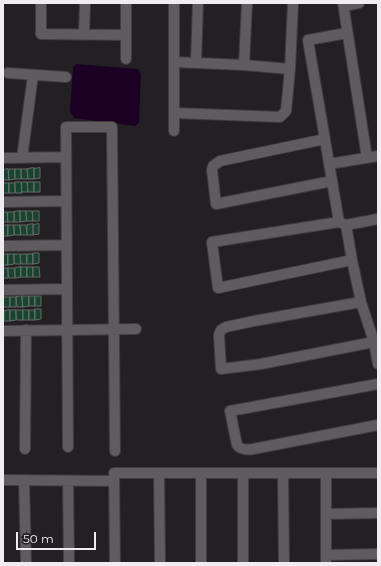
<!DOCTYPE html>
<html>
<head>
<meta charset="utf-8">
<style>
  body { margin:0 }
  #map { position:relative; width:381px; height:566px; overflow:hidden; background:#232024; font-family:Montserrat,sans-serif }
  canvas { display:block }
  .frame { position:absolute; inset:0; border:4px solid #efedef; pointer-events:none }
  .scale { position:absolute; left:16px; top:532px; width:80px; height:18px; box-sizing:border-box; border:2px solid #efedef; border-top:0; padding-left:5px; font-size:12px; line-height:14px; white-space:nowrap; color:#efedef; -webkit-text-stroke:3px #232024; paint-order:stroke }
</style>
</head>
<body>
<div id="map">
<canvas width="381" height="566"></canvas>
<div class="frame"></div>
<div class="scale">50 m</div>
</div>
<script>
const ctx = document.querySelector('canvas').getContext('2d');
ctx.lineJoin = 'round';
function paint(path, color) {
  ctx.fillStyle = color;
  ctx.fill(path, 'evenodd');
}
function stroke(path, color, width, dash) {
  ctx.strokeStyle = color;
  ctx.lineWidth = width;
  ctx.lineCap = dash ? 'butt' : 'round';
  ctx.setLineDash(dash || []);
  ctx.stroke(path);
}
const water = new Path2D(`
  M76,64l62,5 3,5 -2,49 -4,3 -61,-8 -4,-7 3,-44z`);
const building = new Path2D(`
  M34,168v11h-6l-1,-10z
  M40,168v10l-6,1v-10z
  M8,169l1,11h-6v-10z
  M9,169h6v10l-6,1z
  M15,169h6v10h-6z
  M21,169h6l1,10h-6z
  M15,182h6l1,11h-6z
  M22,182h5l1,10h-6z
  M28,182h6v10h-6z
  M34,182h6v10h-6z
  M3,183h6v10h-6z
  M9,183h6v10h-6z
  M20,211h6l1,10 -6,1z
  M20,211v11h-6v-10z
  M26,211h6l1,10h-6z
  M33,211h6v10h-6z
  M3,212h4l1,10h-5z
  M8,212h6v10h-6z
  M33,224v11h-6v-10z
  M39,224v10l-6,1v-10z
  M8,225h6v10l-6,1z
  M8,225v11h-5v-10z
  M14,225h6l1,10h-6z
  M20,225h6l1,10h-6z
  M33,253h6v10l-6,1z
  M8,254v11h-5v-10z
  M8,254h6v10l-6,1z
  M14,254h6l1,10h-6z
  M21,254h6v10h-6z
  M27,254h6v10h-6z
  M21,267v10l-6,1v-10z
  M21,267h6v10h-6z
  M27,267h6v10h-6z
  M33,267h6l1,10h-7z
  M3,268h5v10h-5z
  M8,268h6l1,10h-6z
  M22,296h7v10l-6,1z
  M22,296l1,11h-6l-1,-10z
  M29,296h6v10h-6z
  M35,296h6v10h-6z
  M4,297h6v10h-6z
  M10,297h6v10h-6z
  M35,309h6v10l-6,1z
  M10,310h6v10l-6,1z
  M10,310v11h-6v-10z
  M16,310h7v10h-6z
  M23,310h6v10h-6z
  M29,310h6v10h-6z`);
const minor = new Path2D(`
  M41,3v31l85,1
  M174,3v59
  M247,3l-3,62 46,4 3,-66
  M343,3l24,155
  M344,6l15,-3
  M84,34l1,-31
  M126,59v-56
  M196,62l2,-59
  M8,73l58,4
  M174,113l106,4 6,-6 4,-42
  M174,131v-69l70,3
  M325,139l-105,22 -7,5 -1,4 4,34 116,-23
  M3,158l63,-1
  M22,158l11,-83
  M329,164l49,-8
  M3,202l63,-1
  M339,222l-31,-182 39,-7
  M346,225l32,-6
  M3,246l64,-1
  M352,260l-134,28 -6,-46 127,-20 7,3 6,35 9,42 13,40 4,22
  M3,290l64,-1
  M361,302l-107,19 -28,6 -5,3 -2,5 2,34 40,-5 113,-22
  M3,331l133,-2
  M378,384l-148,27 7,34c4,5 10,5 16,4l125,-24
  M68,447l-2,-320h46l3,324
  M25,449l1,-119
  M159,473l1,90
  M201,473v90
  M243,473v90
  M283,473l1,90
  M326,473v90
  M3,480l111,1
  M24,480l2,83
  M68,481l1,82
  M326,514l52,-1
  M326,555l52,-1
  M115,563l-1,-90h264`);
paint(water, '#1c0024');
paint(building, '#17432f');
stroke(building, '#646a67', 1);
stroke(minor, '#403d40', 12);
stroke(minor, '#5e5c5e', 10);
</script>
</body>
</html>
